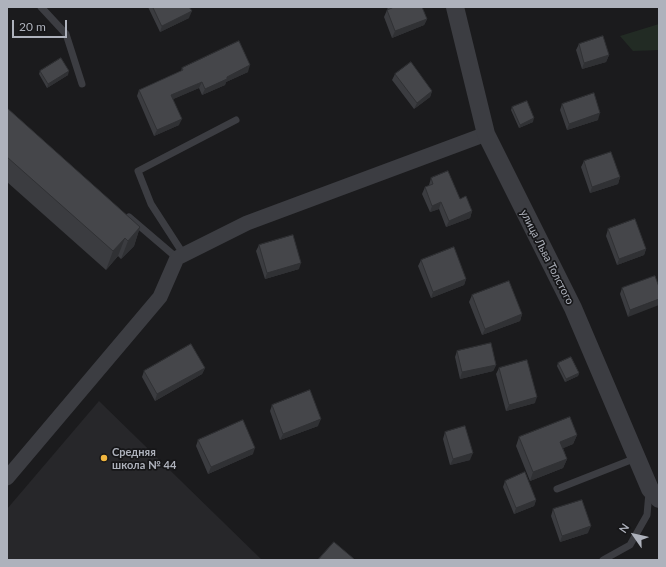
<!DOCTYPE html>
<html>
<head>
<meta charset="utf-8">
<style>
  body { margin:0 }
  #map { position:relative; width:666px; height:567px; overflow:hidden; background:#1b1b1d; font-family:Lato,sans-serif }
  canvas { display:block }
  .frame { position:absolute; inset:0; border:8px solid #aeb2bc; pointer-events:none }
  .north { position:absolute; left:614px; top:515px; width:40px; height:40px; -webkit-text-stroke:3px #161618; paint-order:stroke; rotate:304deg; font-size:11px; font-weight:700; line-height:16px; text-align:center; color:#aeb2bc }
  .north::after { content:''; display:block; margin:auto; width:14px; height:18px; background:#aeb2bc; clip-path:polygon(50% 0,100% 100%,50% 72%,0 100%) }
  .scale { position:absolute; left:12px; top:20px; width:55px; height:18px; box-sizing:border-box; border:2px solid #aeb2bc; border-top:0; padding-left:5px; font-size:12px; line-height:14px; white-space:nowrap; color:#aeb2bc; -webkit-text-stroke:3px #161618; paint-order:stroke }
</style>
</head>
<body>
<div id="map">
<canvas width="666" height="567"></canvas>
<div class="frame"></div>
<div class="north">N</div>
<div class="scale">20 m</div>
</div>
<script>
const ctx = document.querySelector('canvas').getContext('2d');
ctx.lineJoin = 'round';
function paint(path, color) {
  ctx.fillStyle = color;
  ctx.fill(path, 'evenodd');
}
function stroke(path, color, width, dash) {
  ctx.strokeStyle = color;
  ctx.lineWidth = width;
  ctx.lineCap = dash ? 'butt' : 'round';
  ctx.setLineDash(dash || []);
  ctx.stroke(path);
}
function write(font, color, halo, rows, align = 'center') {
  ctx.font = font + ' Lato,sans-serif';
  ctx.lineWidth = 3.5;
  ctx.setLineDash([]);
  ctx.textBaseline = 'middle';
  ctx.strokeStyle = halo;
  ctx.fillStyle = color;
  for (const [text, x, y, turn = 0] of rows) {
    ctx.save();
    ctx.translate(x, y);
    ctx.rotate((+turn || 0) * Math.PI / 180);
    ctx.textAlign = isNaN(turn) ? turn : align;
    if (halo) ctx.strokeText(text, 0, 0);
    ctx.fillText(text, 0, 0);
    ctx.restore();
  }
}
const built = new Path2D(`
  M99,401l163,159h-255v-51z`);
const green = new Path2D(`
  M659,24v26l-26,1 -13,-15z`);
const service = new Path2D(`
  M41,7l25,27 16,50
  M129,217l48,41
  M184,255l-33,-51 -13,-33 98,-51
  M557,489l79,-31
  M603,560l27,-15 17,-30 2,-23`);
const minor = new Path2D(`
  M7,478l153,-181 17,-39 70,-35 239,-89`);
const tertiary = new Path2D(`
  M455,7l31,127 87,174 77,181 9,10`);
const wall = new Path2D(`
  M148,7h41v11l-29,14z
  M387,7h35l5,12 -3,6 -32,13 -8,-21 3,-7h1z
  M579,44l30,11 -3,7 -24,7 -6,-19z
  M182,68l66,4 -22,10 -1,3 -23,10 -3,-7 -26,11 6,26 -25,11 -17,-40 2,-6 42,-19z
  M40,71l28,4 -21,13 -8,-14z
  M395,74l37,17 -2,6 -16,12 -22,-29z
  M562,104l36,16 -31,10 -7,-20z
  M512,107l21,15 -14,6 -8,-18z
  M7,108l133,119 -6,19 -13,13 -3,-3 -12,14 -99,-88z
  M584,161l36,16 -2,7 -28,9 -9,-26z
  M431,178l29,21 12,12 -2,7 -24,9 -7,-18 -9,3 -8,-18 3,-7 4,-1v-1z
  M608,229l38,20 -2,6 -27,10 -11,-29z
  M259,245l40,24 -34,10 -9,-28z
  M421,260l45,19 -2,6 -33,13 -13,-32z
  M655,276l-27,41 -8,-23 2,-6z
  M472,295l50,19 -2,7 -38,14 -13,-33z
  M457,351l39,14 -3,6 -33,8 -5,-22z
  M558,363l21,10 -1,3 -13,6 -8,-16z
  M205,368l-3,6 -47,27 -13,-24 2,-6z
  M499,368l36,35 -29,8 -10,-37z
  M272,405l46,21 -38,14 -10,-29z
  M445,432l25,28 -20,5 -7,-26z
  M577,435l-4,9 -10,4 4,11 -4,9 -33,13 -14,-35 3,-9z
  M198,440l55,14 -45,20 -12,-28z
  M505,481l31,19 -2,6 -20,8 -11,-27z
  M553,509l35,24 -28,9 -9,-26z`);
const shadedWall = new Path2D(`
  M192,11l-3,7 -29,14 2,-6z
  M427,19l-3,6 -32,13 3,-7z
  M609,55l-3,7 -24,7 2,-6z
  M250,65l-2,7 -22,10 -1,3 -23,10 3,-6 22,-12z
  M69,71l-1,4 -21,13 1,-4z
  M202,82l-3,6 -30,13 2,-6z
  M432,91l-2,6 -16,12 3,-6z
  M600,113l-2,7 -31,10 2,-6z
  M534,118l-1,4 -14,6 1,-3z
  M182,119l-3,6 -25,11 3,-6z
  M620,177l-2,7 -28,9 2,-6z
  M441,202l-2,7 -9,3 2,-6z
  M472,211l-2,7 -24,9 3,-6z
  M140,227l-6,19 -13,13 7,-18z
  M125,238l-7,18 -12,14 7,-19z
  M646,249l-2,6 -27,10 2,-6z
  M301,263l-2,6 -34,10 2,-6z
  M466,279l-2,6 -33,13 2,-6z
  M659,299v6l-31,12 2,-7z
  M522,314l-2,7 -38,14 3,-6z
  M496,365l-3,6 -33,8 2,-7z
  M205,368l-3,6 -47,27 2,-7z
  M579,373l-1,3 -13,6 1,-3z
  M537,397l-2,6 -29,8 3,-6z
  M321,419l-3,7 -38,14 3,-6z
  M577,435l-4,9 -16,7 3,-9z
  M255,448l-2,6 -45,20 3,-7z
  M473,453l-3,7 -20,5 3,-6z
  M567,459l-4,9 -33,13 3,-9z
  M536,500l-2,6 -20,8 2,-6z
  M591,526l-3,7 -28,9 2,-6z`);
const building = new Path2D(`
  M153,7h36l3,4 -30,15z
  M392,7h30l5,12 -32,12 -8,-21 5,-2z
  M603,36l6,19 -25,8 -5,-19z
  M239,41l11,24 -23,12v2l-22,10 -3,-7 -31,13 11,24 -25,11 -18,-40 44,-20 -1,-2z
  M61,58l8,13 -21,13 -8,-13z
  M411,62l21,29 -15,12 -22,-29z
  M594,93l6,20 -31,11 -7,-20z
  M527,101l7,17 -14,7 -8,-18z
  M7,108l133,119 -12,14 -3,-3 -12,13 -106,-94z
  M611,152l9,25 -28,10 -8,-26z
  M448,171l12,28 6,-3 6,15 -23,10 -8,-19 -9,4 -7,-19 8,-3 -2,-6z
  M635,219l11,30 -27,10 -11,-30z
  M293,235l8,28 -34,10 -8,-28z
  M454,247l12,32 -33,13 -12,-32z
  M655,276l4,11v12l-29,11 -8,-22z
  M509,281l13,33 -37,15 -13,-34z
  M491,343l5,22 -34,7 -5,-21z
  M191,344l14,24 -48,26 -13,-23z
  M571,357l8,16 -13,6 -8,-16z
  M527,360l10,37 -28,8 -10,-37z
  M310,390l11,29 -38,15 -11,-29z
  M570,417l7,18 -17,7 7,17 -34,13 -14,-35z
  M243,420l12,28 -44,19 -13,-27z
  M465,426l8,27 -20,6 -8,-27z
  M525,472l11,28 -20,8 -11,-27z
  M582,500l9,26 -29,10 -9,-27z
  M334,542l20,17 -1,1h-35z`);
const markers = [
  [104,458,4,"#f1b63f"]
];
const streetNames = [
  ["улица Льва Толстого",547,257,63]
];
const poiNames = [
  ["Средняя",112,452],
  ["школа № 44",112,465]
];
paint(built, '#27272a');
paint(green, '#222b24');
stroke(service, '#3c3d42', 7);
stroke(minor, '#3c3d42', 15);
stroke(tertiary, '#3c3d42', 18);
paint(wall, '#3b3c40');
paint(shadedWall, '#303134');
paint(building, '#45464a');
stroke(building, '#303134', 1);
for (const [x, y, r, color] of markers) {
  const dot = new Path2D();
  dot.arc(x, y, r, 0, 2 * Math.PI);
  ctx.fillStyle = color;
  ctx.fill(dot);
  stroke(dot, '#161618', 1.5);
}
write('11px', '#aeb2bc', '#161618', streetNames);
write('bold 11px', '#aeb2bc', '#161618', poiNames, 'left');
</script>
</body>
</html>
